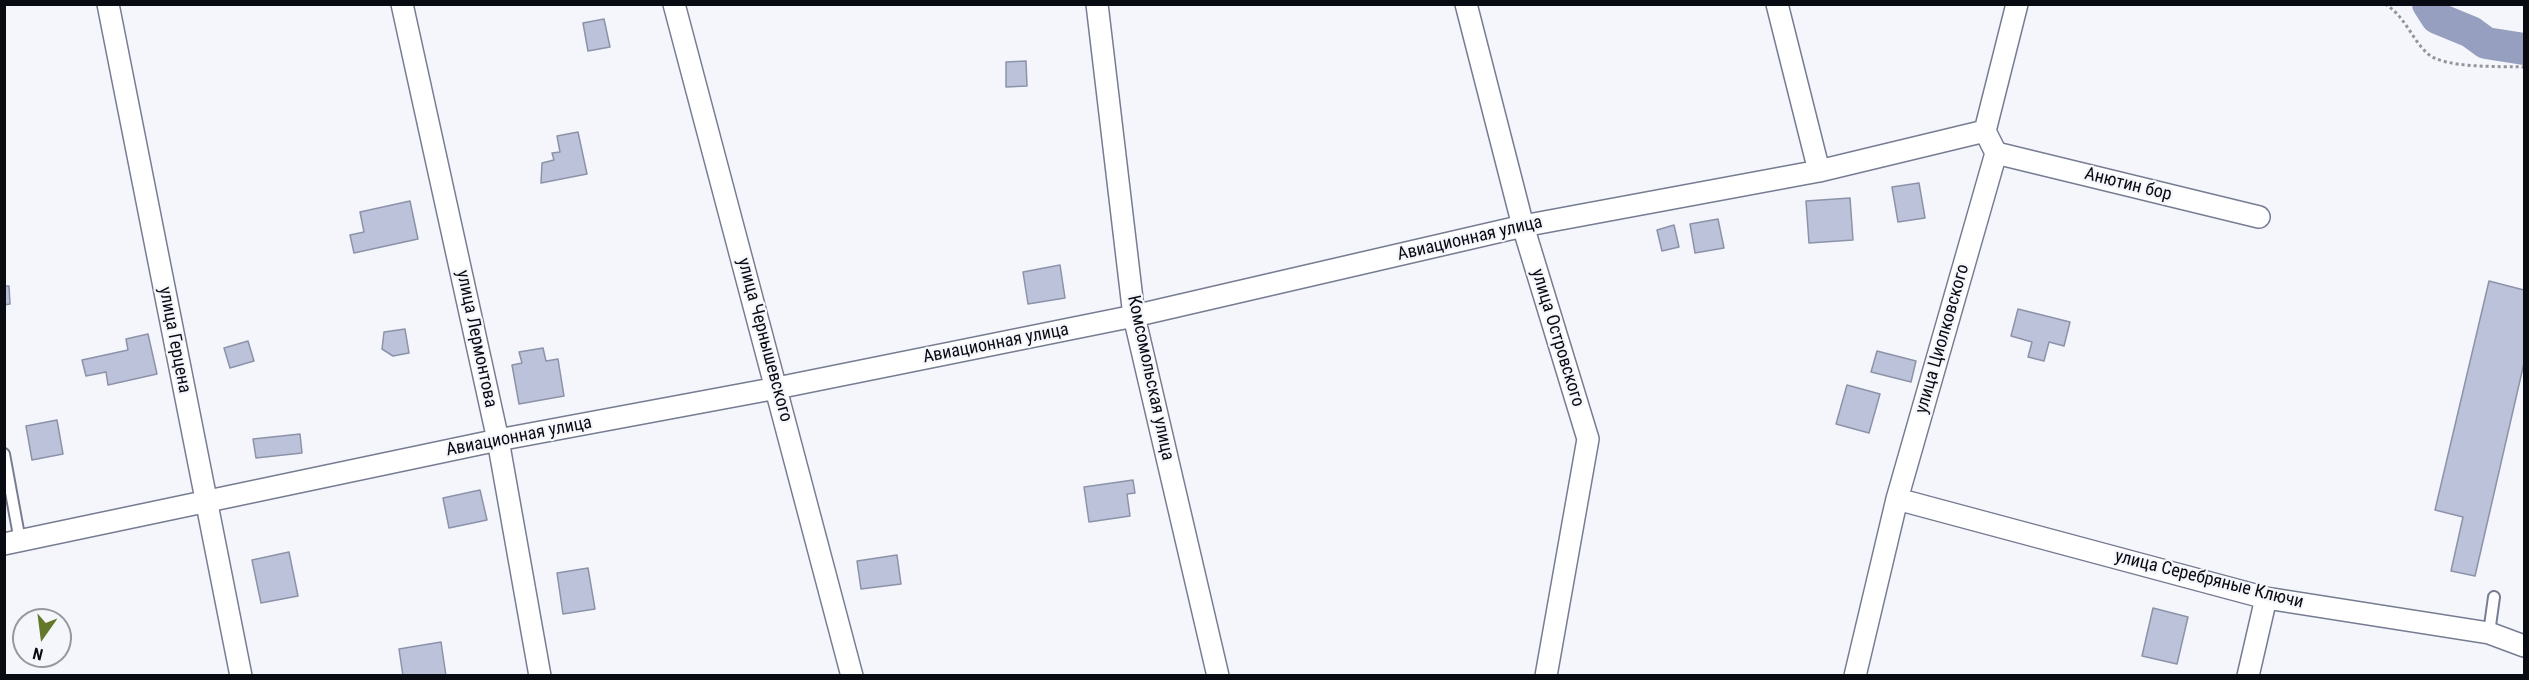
<!DOCTYPE html>
<html>
<head>
<meta charset="utf-8">
<style>
  body { margin:0 }
  #map { position:relative; width:2529px; height:680px; overflow:hidden; background:#f5f6fb; font-family:"Roboto Condensed",sans-serif }
  canvas { display:block }
  .frame { position:absolute; inset:0; border:6px solid #090b13; pointer-events:none }
  .north { position:absolute; left:12px; top:608px; width:60px; height:60px; box-sizing:border-box; background:#f5f6fb; border:2px solid #97989e; border-radius:50%; rotate:194deg; font-size:16px; font-weight:700; line-height:24px; text-align:center; color:#090b13 }
  .north::after { content:''; display:block; margin:auto; width:21px; height:27px; background:#637828; clip-path:polygon(50% 0,100% 100%,50% 72%,0 100%) }
</style>
</head>
<body>
<div id="map">
<canvas width="2529" height="680"></canvas>
<div class="frame"></div>
<div class="north">N</div>
</div>
<script>
const ctx = document.querySelector('canvas').getContext('2d');
ctx.lineJoin = 'round';
function stroke(path, color, width, dash) {
  ctx.strokeStyle = color;
  ctx.lineWidth = width;
  ctx.lineCap = dash ? 'butt' : 'round';
  ctx.setLineDash(dash || []);
  ctx.stroke(path);
}
function paint(path, color) {
  ctx.fillStyle = color;
  ctx.fill(path, 'evenodd');
}
function write(font, color, halo, rows, align = 'center') {
  ctx.font = font + ' "Roboto Condensed",sans-serif';
  ctx.lineWidth = 4.5;
  ctx.setLineDash([]);
  ctx.textBaseline = 'middle';
  ctx.strokeStyle = halo;
  ctx.fillStyle = color;
  for (const [text, x, y, turn = 0] of rows) {
    ctx.save();
    ctx.translate(x, y);
    ctx.rotate((+turn || 0) * Math.PI / 180);
    ctx.textAlign = isNaN(turn) ? turn : align;
    if (halo) ctx.strokeText(text, 0, 0);
    ctx.fillText(text, 0, 0);
    ctx.restore();
  }
}
const river = new Path2D(`
  M2428,4l9,14 34,14 15,11 38,6`);
const building = new Path2D(`
  M604,19l6,28 -22,4 -5,-28z
  M1026,61l1,25 -21,1v-25z
  M578,132l9,42 -46,9 1,-20 12,-3 -2,-7 8,-1 -3,-16z
  M1919,183l6,35 -27,4 -6,-35z
  M1850,198l3,42 -44,3 -3,-42z
  M410,201l8,38 -64,14 -4,-18 14,-3 -4,-20z
  M1718,219l6,29 -29,5 -5,-29z
  M1674,225l5,22 -17,4 -5,-21z
  M1060,265l5,33 -37,6 -5,-32z
  M2489,281l35,9v73l-49,213 -24,-5 12,-54 -28,-7z
  M4,286h5l1,18 -6,1z
  M2018,309l52,13 -6,24 -15,-4 -5,19 -16,-4 4,-15 -21,-6z
  M405,329l4,24 -16,3 -11,-7 2,-17z
  M148,334l9,40 -49,11 -2,-13 -20,4 -4,-16 46,-10 -2,-11z
  M248,341l6,20 -24,7 -6,-20z
  M543,348l3,13 12,-2 6,37 -45,8 -7,-39 10,-2 -3,-11z
  M1877,351l39,10 -5,21 -40,-10z
  M1847,385l33,9 -11,39 -33,-9z
  M57,420l6,34 -31,6 -6,-34z
  M300,434l2,19 -46,5 -3,-19z
  M1133,480l2,13 -8,1 3,22 -41,6 -5,-35z
  M480,490l7,30 -38,8 -6,-30z
  M289,552l9,44 -37,7 -9,-43z
  M897,555l4,29 -40,5 -4,-28z
  M588,568l7,41 -32,5 -6,-41z
  M2153,608l35,9 -11,47 -35,-8z
  M441,642l5,34h-43l-4,-27z`);
const path = new Path2D(`
  M2385,4c20,12 26,34 42,49 16,16 75,13 97,14`);
const lane = new Path2D(`
  M4,454l16,87
  M2489,633l5,-36`);
const street = new Path2D(`
  M108,4l133,672
  M402,4l96,436 42,236
  M674,4l178,672
  M1097,4l37,312 84,360
  M1466,4l57,222 65,213 -42,237
  M1777,4l42,167
  M1996,153l263,64
  M1897,499l369,99 223,35 35,13
  M4,544l494,-104 279,-52 357,-72 389,-90 296,-55 166,-40
  M1855,676l42,-177 99,-346 -11,-22 32,-127
  M2248,676l18,-78`);
const streetNames = [
  ["Анютин бор",2128,185,14],
  ["Авиационная улица",1470,239,-13],
  ["улица Островского",1557,338,73],
  ["улица Лермонтова",476,339,78],
  ["улица Циолковского",1943,339,-74],
  ["улица Герцена",174,340,79],
  ["улица Чернышевского",764,340,75],
  ["Авиационная улица",996,344,-11],
  ["Комсомольская улица",1150,378,78],
  ["Авиационная улица",519,437,-11],
  ["улица Серебряные Ключи",2209,580,14]
];
stroke(river, '#969fbf', 32);
paint(building, '#bbc2d9');
stroke(building, '#8c93a9', 1.5);
stroke(lane, '#767d92', 14);
stroke(street, '#767d92', 24);
stroke(path, '#94959b', 3, [3, 3]);
stroke(lane, '#fff', 10);
stroke(street, '#fff', 21);
write('18px', '#090b13', '#f5f6fb', streetNames);
</script>
</body>
</html>
